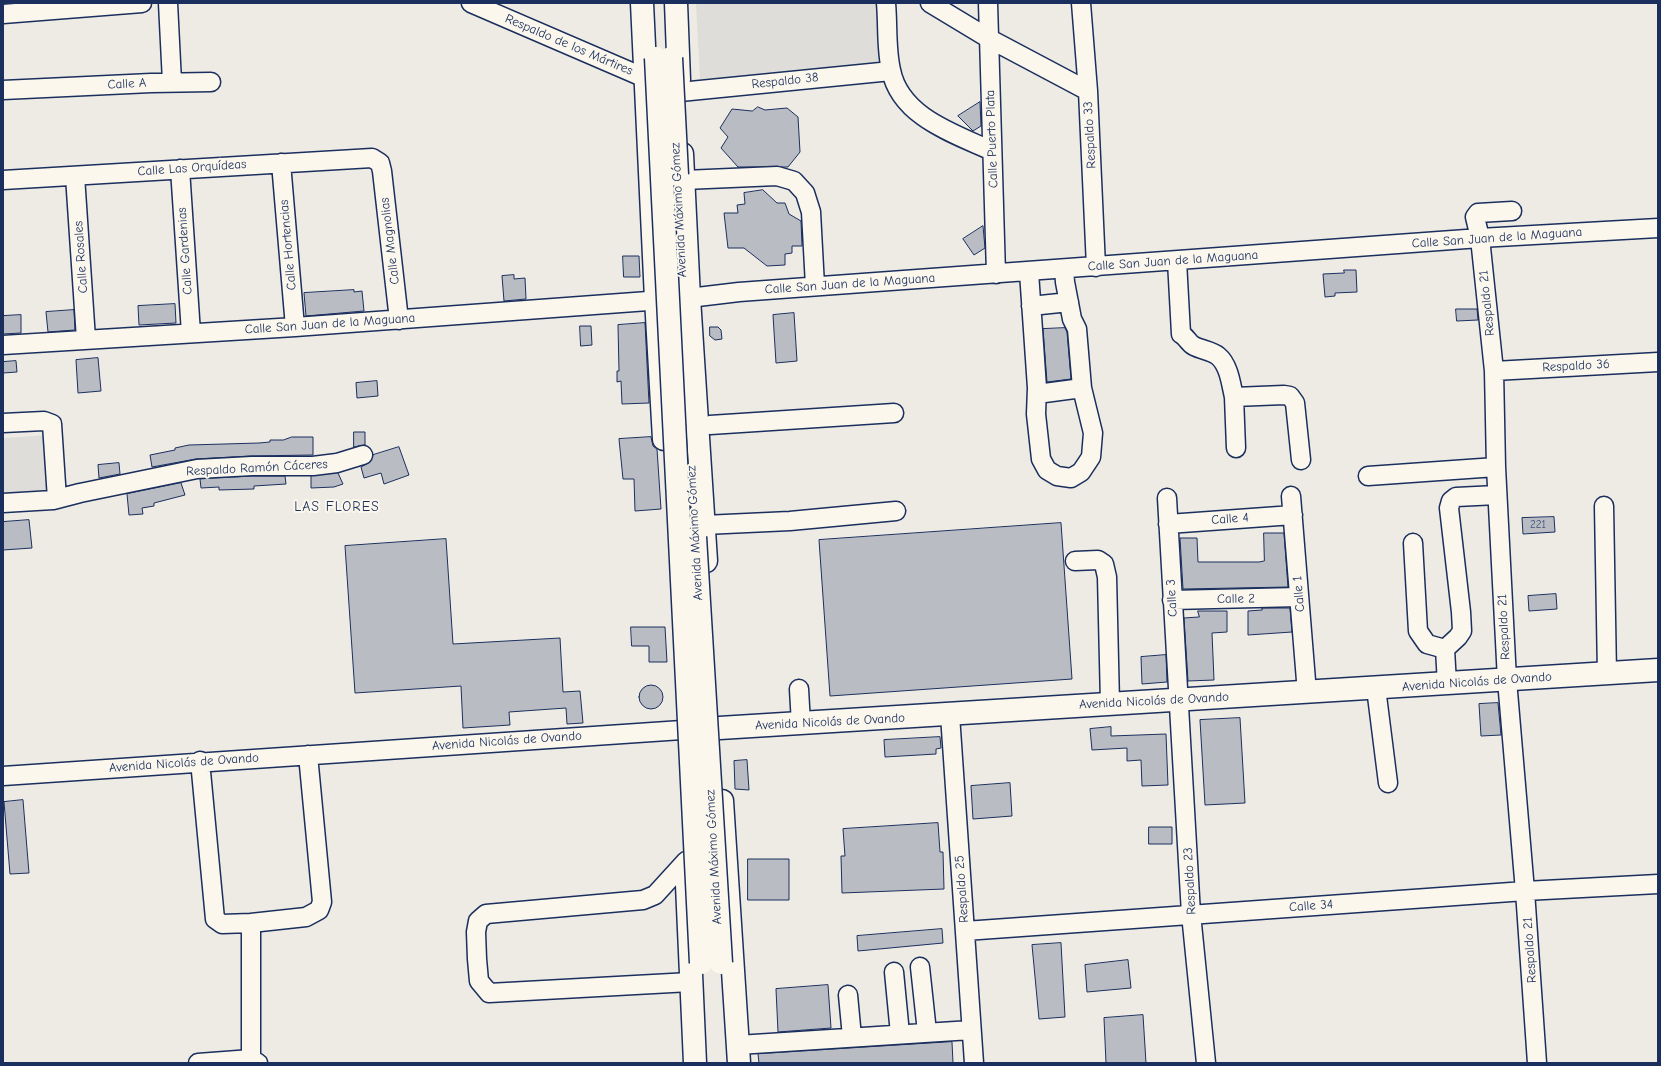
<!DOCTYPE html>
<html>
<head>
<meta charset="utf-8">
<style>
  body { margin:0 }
  #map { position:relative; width:1661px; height:1066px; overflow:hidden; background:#eeebe4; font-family:"Comic Neue",sans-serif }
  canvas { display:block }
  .frame { position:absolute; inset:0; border:4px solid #1b2f5e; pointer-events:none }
</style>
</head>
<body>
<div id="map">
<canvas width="1661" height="1066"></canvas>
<div class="frame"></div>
</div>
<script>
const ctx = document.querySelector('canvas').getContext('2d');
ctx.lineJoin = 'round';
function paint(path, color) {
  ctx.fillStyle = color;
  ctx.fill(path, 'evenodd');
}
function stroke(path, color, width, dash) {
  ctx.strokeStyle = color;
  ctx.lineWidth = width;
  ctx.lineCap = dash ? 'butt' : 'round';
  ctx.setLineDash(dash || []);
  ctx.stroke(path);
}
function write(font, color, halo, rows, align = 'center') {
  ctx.font = font + ' "Comic Neue",sans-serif';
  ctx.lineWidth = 4;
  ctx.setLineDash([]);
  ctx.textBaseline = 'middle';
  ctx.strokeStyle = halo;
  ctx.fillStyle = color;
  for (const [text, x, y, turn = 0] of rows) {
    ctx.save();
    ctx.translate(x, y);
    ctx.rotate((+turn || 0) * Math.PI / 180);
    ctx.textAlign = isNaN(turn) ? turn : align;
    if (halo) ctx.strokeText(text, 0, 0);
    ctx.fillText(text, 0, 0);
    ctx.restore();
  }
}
const built = new Path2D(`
  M696,3h185l3,67 -184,9z
  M49,435l4,61 -50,3v-61z`);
const building = new Path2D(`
  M980,102l1,24 -8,5 -15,-15z
  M758,107l7,3 22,-2 11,9 2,35 -12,15h-50l-17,-19 7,-11 -8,-9 12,-19 20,2z
  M763,190l14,13h8l4,11 12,7 1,25h-10v7l-7,1v11l-18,1 -23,-18h-16l-4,-35h14l-1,-8 8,-1 -1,-11z
  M983,226l2,22 -11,7 -11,-16z
  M623,256h16l1,21h-16z
  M1344,270h12l1,22 -22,1v3l-10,1 -2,-23 21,-1z
  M514,275v4l11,-1 1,21 -22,2 -2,-25z
  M354,290v2l8,-1 2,20 -58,5 -2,-23z
  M175,304l1,19 -37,2 -1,-19z
  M1456,309h21l1,11 -21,1z
  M74,310l1,20 -27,2 -2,-20z
  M794,313l3,48 -21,2 -3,-48z
  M21,315v18l-18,1v-18z
  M645,323l4,80 -27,1 -1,-23 -4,1v-11h2l-1,-46z
  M580,326h11l1,19 -11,1z
  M710,327h8l3,3 1,9 -7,1 -5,-4z
  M1065,328l2,4 4,47 -24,3 -4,-53z
  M98,358l3,33 -23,2 -2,-33z
  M16,361l1,11 -14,1v-11z
  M377,381l1,15 -21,2 -1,-15z
  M354,432h11v13l-11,2z
  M292,437h21v18l-62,1 -55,3 -44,8 -2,-12 25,-5v-2l14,-3 70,-2 11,-1v-2h13z
  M651,437l2,9 4,3 4,60 -26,2 -1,-32h-11l-4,-40z
  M399,447l10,28 -25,9 -3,-11 -17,5 -3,-11 9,-5 3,-7z
  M119,463l1,11 -21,4 -1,-13z
  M338,473l5,11 -9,3 -23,1v-12z
  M252,476h33l1,8 -32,2v3l-35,1v-3l-18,1 -1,-9z
  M181,483l4,12 -31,8v3l-12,2 1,6 -14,1 -2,-21z
  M1554,517l1,15 -32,2 -1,-16z
  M29,520l3,28 -29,2v-28z
  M1061,523l11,156 -242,17 -11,-156z
  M1264,533h20l4,54 -105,2 -3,-51h17l1,24h61l5,-1z
  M446,539l7,105 107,-6 3,54 17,-1 3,32 -16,1 -1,-16 -57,4 1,13 -47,3 -2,-42 -106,7 -10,-147z
  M1556,594l1,15 -28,2 -1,-15z
  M1262,608h28l2,24 -44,3v-24l14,-1z
  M1198,611h29v21l-15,1 2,47 -26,1 -4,-63 15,-1z
  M631,627h34l2,35h-18v-16h-17z
  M1166,655l1,27 -25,2 -1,-27z
  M639 697a12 12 0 1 1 24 0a12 12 0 1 1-24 0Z
  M1498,703l3,32 -20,1 -2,-32z
  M1240,718l5,85 -40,2 -5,-85z
  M1111,727v9l55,-2 2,51 -26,1 -1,-26 -14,1v-13l-35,2 -2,-21z
  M940,737l1,11 -5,1v5l-51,3 -1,-17z
  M747,760l2,30 -14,-1 -1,-28z
  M1010,783l2,33 -39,3 -2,-33z
  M23,800l6,73 -19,1 -6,-72z
  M938,823l2,29h3l1,37 -102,4 -1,-37h4l-2,-27z
  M1149,827h23v17h-23z
  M748,859h41v41h-41z
  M942,929l1,14 -85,8 -1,-15z
  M1061,943l4,74 -26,2 -7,-74z
  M1128,960l3,28 -44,4 -2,-27z
  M828,985l3,43 -53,4 -2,-43z
  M1143,1015l3,48h-40l-2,-45z
  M952,1042l1,21h-194l-1,-9z`);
const minor = new Path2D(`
  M168,3l4,79
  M471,3l174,75
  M886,3c2,22 0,46 5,67 9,47 64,64 101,81
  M930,3l58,35 100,53
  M988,3l8,271
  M1081,3l7,88 8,176
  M3,14l139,-11
  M3,90l148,-7 60,-1
  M680,92l211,-21
  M281,163l14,164
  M180,169l11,164
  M75,176l11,163
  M3,180l369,-22 8,5 2,8 17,149
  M684,180l93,-4 17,5 11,12 6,19 4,74
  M1512,211l-34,2 -3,4 5,21 14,133 2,96 11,213 18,211 12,172
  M1177,261l4,73c6,3 7,9 13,12 8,4 18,5 24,10 11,9 13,28 16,41l50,-2 6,1 5,7 6,57
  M1029,272l8,116 -1,26 5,45 6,11 10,6 14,2 10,-6 10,-15 2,-24 -11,-45 -5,-59 -5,-10 -7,-37 -1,-13
  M1031,306l38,-4
  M3,345l292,-18 394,-29 50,-6 741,-54 178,-10
  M1494,371l164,-9
  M1037,394l45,-6
  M1234,397l2,51
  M3,423l41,-2 8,3 5,75
  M710,425l184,-12
  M1368,476l128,-9
  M1291,496l16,197
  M1167,498l24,416 15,149
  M3,503l50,-3 27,-7 117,-24 55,-3h61l24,-3 26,-8
  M1604,506l3,168
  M1168,524l125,-9
  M704,525l86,-4 106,-10
  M1413,543l5,88 9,13 18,5 13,-12 4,-6 -1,-19 -12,-104 2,-7 5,-4 41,-2
  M1075,561l23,-1 6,4 3,13 3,126
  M1172,600l127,-3
  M1445,649l2,35
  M1376,688l12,95
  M799,689l2,35
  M950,715l24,348
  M200,761l15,158 7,5 29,-1v136
  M3,776l679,-46
  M686,861l-31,34 -12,5 -157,14 -8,7 -2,11 1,27 2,22 10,12 201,-11
  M251,923l55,-6 13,-7 3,-8 -14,-147
  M965,931l560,-40 133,-7
  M920,967l7,65
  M894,972l6,62
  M848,995l4,42
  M738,1045l233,-15
  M198,1063l53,-4 7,4`);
const major = new Path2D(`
  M642,3l14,296 8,140
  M676,3l3,77
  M682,154l7,144 17,263
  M687,730l971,-60
  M722,801l17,262
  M687,885l8,178`);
const majorBridge = new Path2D(`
  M656,58l45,905
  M671,58l6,117
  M695,537l26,426`);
const numberNames = [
  ["221",1538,525]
];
const streetNames = [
  ["Respaldo de los Mártires",569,45,23],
  ["Respaldo 38",785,81,-6],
  ["Calle A",127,84,-3],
  ["Respaldo 33",1090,135,-93],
  ["Calle Puerto Plata",992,139,-92],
  ["Calle Las Orquídeas",192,168,-4],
  ["Avenida Máximo Gómez",679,210,-93],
  ["Calle San Juan de la Maguana",1497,238,-4],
  ["Calle Magnolias",390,241,-97],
  ["Calle Hortencias",288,245,-95],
  ["Calle Gardenias",185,251,-94],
  ["Calle Rosales",81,257,-94],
  ["Calle San Juan de la Maguana",1173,261,-4],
  ["Calle San Juan de la Maguana",850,284,-4],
  ["Respaldo 21",1487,303,-96],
  ["Calle San Juan de la Maguana",330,324,-4],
  ["Respaldo 36",1576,366,-3],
  ["Respaldo Ramón Cáceres",257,468,-3],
  ["Calle 4",1230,519,-4],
  ["Avenida Máximo Gómez",695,533,-93],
  ["Calle 1",1299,594,-95],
  ["Calle 3",1172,598,-93],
  ["Calle 2",1236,599,-1],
  ["Respaldo 21",1504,627,-93],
  ["Avenida Nicolás de Ovando",1477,682,-4],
  ["Avenida Nicolás de Ovando",1154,701,-3],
  ["Avenida Nicolás de Ovando",830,722,-3],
  ["Avenida Nicolás de Ovando",507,741,-4],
  ["Avenida Nicolás de Ovando",184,763,-4],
  ["Avenida Máximo Gómez",714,857,-93],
  ["Respaldo 23",1190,881,-93],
  ["Respaldo 25",962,889,-94],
  ["Calle 34",1311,906,-4],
  ["Respaldo 21",1530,950,-94]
];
const neighbourhoodNames = [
  ["LAS FLORES",337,507]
];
paint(built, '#deddda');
paint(building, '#b9bcc3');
stroke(building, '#1b2f5e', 1);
stroke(minor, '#1b2f5e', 21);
stroke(major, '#1b2f5e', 25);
stroke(minor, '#fbf7ec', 18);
stroke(major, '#fbf7ec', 22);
stroke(majorBridge, '#1b2f5e', 25, []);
stroke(majorBridge, '#fbf7ec', 22);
write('11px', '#425277', null, numberNames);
write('13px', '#1b2f5e', '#fbf7ec', streetNames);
ctx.letterSpacing = '1px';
write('14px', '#1b2f5e', '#fbf7ec', neighbourhoodNames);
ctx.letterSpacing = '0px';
</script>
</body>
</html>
